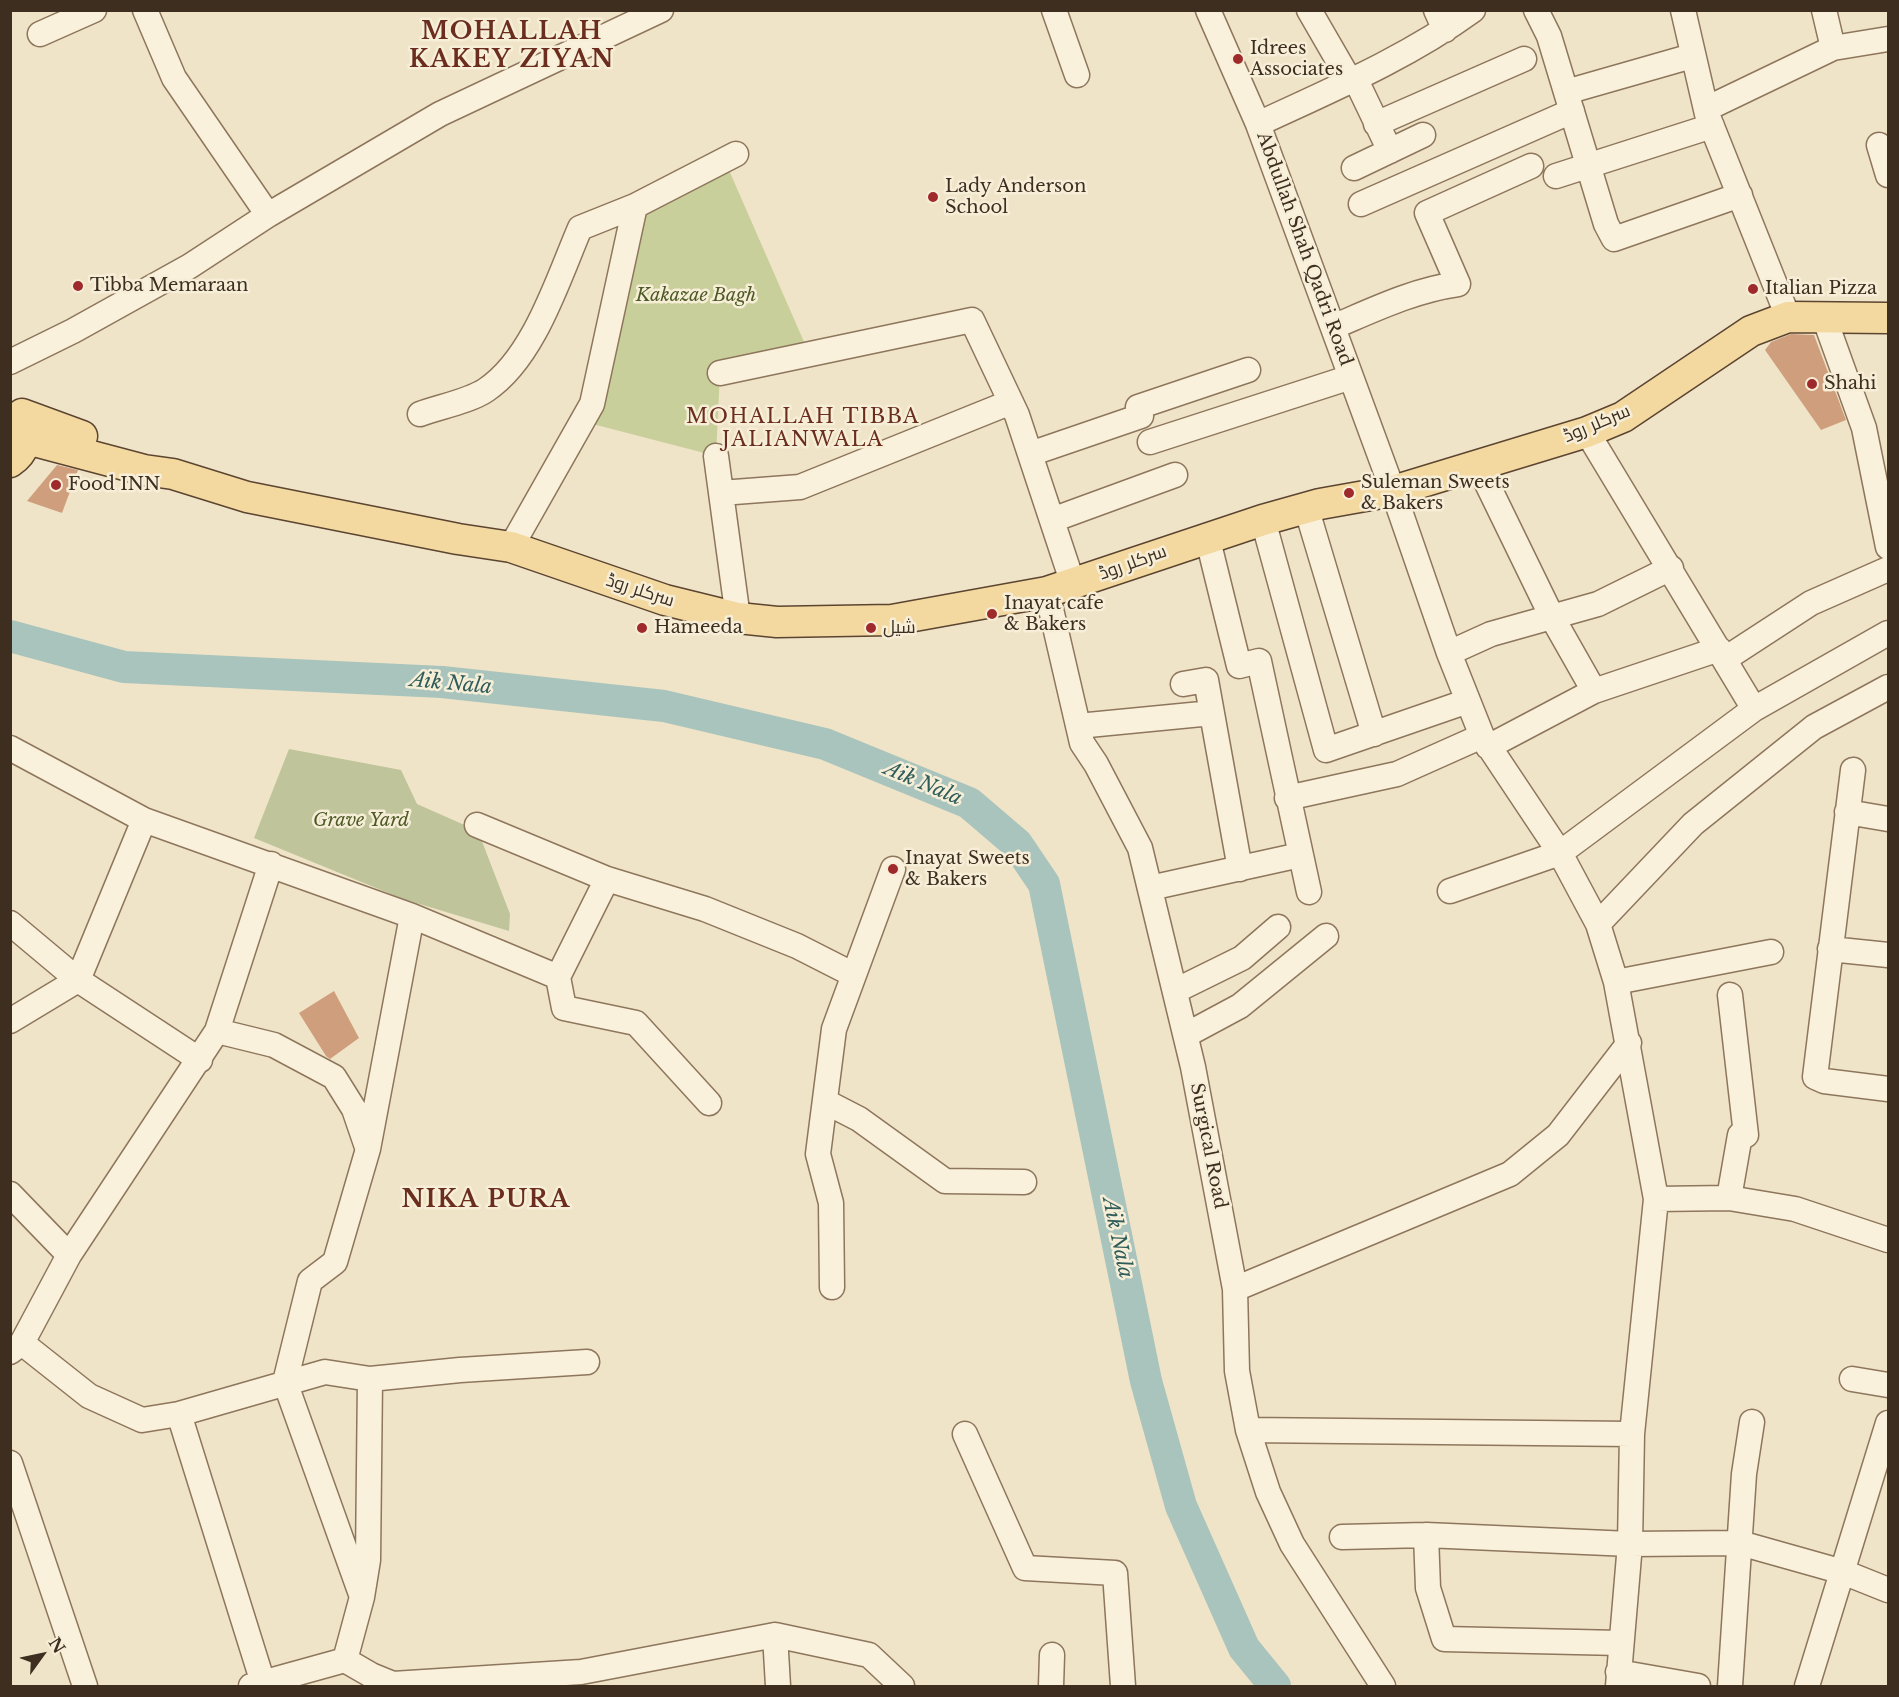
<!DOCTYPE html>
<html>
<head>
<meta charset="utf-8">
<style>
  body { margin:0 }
  #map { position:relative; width:1899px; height:1697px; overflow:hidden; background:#f0e4c8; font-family:"Libre Baskerville",serif }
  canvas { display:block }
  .frame { position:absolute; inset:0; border:12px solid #3d2e20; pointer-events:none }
  .north { position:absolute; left:12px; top:1625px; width:60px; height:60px; -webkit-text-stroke:4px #f7eed8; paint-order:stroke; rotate:57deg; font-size:16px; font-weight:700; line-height:24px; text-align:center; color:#3d2e20 }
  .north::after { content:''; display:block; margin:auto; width:21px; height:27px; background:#3d2e20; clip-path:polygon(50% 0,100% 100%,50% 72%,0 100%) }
</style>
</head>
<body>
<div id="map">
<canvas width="1899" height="1697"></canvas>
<div class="frame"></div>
<div class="north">N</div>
</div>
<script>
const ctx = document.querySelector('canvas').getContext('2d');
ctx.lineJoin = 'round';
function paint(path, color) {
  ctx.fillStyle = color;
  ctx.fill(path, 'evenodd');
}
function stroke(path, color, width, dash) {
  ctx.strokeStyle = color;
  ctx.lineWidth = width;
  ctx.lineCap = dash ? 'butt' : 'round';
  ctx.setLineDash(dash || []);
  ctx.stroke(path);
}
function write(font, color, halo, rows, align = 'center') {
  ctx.font = font + ' "Libre Baskerville",Cairo,serif';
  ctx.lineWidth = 5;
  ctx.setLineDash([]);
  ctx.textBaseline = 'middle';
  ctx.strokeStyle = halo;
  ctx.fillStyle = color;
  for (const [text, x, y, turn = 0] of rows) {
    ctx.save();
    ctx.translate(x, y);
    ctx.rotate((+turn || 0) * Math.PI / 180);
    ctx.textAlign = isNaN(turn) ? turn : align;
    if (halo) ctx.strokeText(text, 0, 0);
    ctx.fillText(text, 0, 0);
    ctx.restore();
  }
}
const green = new Path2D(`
  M725,161l83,190 -88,22 -4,83 -135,-35 54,-215z`);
const cemetery = new Path2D(`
  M289,749l112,21 16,34 61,27 32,83 -1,17 -106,-32 -149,-61z`);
const river = new Path2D(`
  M10,636l114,31 318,15 222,24 161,38 144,59 48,41 27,40 102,497 35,125 63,142 31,38`);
const building = new Path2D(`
  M1791,334l23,1 32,85 -25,10 -56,-80 6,-8z
  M57,465l21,5 -16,43 -35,-12z
  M334,991l25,47 -29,21 -4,-3 -27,-43z`);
const minor = new Path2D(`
  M145,10l29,68 94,137
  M1054,10l23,65
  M1208,10l50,114 135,367 56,162 33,83 78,117 38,71 18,58 40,217 -24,235 -2,110 -12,142
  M1309,10l41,71
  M1436,10l9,20
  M1536,10l13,26 57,188 8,15 126,-44
  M1683,10l24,104 81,203
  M1824,10l9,38
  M40,34l54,-24
  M1355,78l35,73
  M1566,92l126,-36
  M1706,109l127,-61 55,-9
  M1258,124c73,-34 149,-66 215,-114
  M1376,124l148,-65
  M1879,145l9,30
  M1354,168l69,-33
  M1556,176l156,-50
  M1361,204l211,-93
  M1824,317l40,111 24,119
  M1333,327c40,-17 81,-37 125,-43l-31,-71 104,-47
  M10,362l63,-31 117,-65 78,-51 172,-101 221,-104
  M720,373l252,-53 45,95 56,169
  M420,414c19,-7 50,-13 66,-24 48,-32 72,-111 94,-162l55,-22 101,-52
  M1587,432l167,277
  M1150,442l201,-65
  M1030,454l111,-38 -3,-9 110,-37
  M716,456l22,162
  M1478,465l74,152 42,74
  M721,493l79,-6 211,-85
  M1306,507l68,227
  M1052,520l123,-45
  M1263,520l63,230 142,-49
  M1207,536l32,130 20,-5 50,231
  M511,547l81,-143 43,-198
  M1047,592l35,151 14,21 44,84 53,219 42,222 2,82 11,59 20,62 24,52 91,142
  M1449,653l42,-19 107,-30 73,-36
  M1725,659l86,-56 77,-34
  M1183,684l23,-4 34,189
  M1078,726l134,-13
  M1488,747l106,-56 125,-42
  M10,748l134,72 268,96 146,61
  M1853,770l-38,307 9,4 64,8
  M1287,798l110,-24 85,-38
  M1847,812l41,7
  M477,825l130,54 98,30 92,37 57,29
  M607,879l-49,98 6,31 72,15 73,80
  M1150,888l150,-33
  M1450,891l110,-38 194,-144 134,-76
  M10,923l68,57 122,80
  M1598,924l95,-100 121,-97 74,-40
  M1830,949l58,6
  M1616,982l155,-30
  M1175,991l67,-33 36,-31
  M10,1021l68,-41 66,-160
  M217,1031l57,14 60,32 20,32 13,38
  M1186,1035l54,-29 86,-70
  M826,1102l33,17 86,62 79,1
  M10,1194l59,61
  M1729,1198l11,-63h6l-16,-140
  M1656,1199l73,-1 66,11 93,31
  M832,1287l-1,-84 -13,-49 16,-125 59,-160
  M1235,1289l275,-115 48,-39 71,-92
  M22,1343l67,53 53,24 37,-6 146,-42 45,7 90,-9 127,-8
  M10,1352l12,-9 47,-88 148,-224 54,-167
  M1852,1379l36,6
  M179,1414l84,269
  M1248,1430l384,4
  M965,1434l60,134 90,5 8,113
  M10,1463l75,223
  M1426,1535l2,53 16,51 176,4
  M1342,1537l84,-2 204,9 110,-1 103,29 45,18
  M362,1597l-77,-215 25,-101 25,-19 33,-113 44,-233
  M775,1635l3,51
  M345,1660l26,15 22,9 188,-12 194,-37 94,20 33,31
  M1618,1672l80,14
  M251,1686l94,-26 17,-63 6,-37 2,-181
  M1051,1686l1,-31
  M1730,1686l14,-212 8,-52
  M1807,1686l81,-263`);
const major = new Path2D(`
  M22,414l60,22
  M27,439l117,31 29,4 74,23 211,42 53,8 154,53 73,18 39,4 115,-2 155,-28 216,-72 57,-16 73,-13 194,-59 36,-15 128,-86 37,-14 100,1
  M10,462c15,-10 19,-26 15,-42`);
const markers = [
  [1238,59,6,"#9e2a2b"],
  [933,197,6,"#9e2a2b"],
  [78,286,6,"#9e2a2b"],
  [1753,289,6,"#9e2a2b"],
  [1812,384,6,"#9e2a2b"],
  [56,485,6,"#9e2a2b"],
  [1349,493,6,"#9e2a2b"],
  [992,614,6,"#9e2a2b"],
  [642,628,6,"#9e2a2b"],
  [871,628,6,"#9e2a2b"],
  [893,869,6,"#9e2a2b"]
];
const poiNames = [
  ["Idrees",1250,49],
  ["Associates",1250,70],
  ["Lady Anderson",945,187],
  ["School",945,208],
  ["Tibba Memaraan",90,286],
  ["Italian Pizza",1765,289],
  ["Shahi",1824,384],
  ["Suleman Sweets",1361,483],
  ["& Bakers",1361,504],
  ["Food INN",68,485],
  ["Inayat cafe",1004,604],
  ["& Bakers",1004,625],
  ["Hameeda",654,628],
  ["شیل",883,628],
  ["Inayat Sweets",905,859],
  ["& Bakers",905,880]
];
const streetNames = [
  ["Abdullah Shah Qadri Road",1304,249,70],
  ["سرکلر روڈ",1597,424,-23],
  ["سرکلر روڈ",1133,563,-20],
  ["سرکلر روڈ",640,591,18],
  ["Surgical Road",1208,1146,79]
];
const parkNames = [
  ["Kakazae Bagh",696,296],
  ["Grave Yard",361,821]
];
const neighbourhoodNames = [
  ["MOHALLAH TIBBA",803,417],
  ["JALIANWALA",803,440]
];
const waterNames = [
  ["Aik Nala",451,684,5],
  ["Aik Nala",923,784,23],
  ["Aik Nala",1117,1238,78]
];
const districtNames = [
  ["MOHALLAH",512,32],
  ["KAKEY ZIYAN",512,60],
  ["NIKA PURA",486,1200]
];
paint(green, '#c9cf9b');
paint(cemetery, '#bfc49a');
stroke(river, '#a9c4bc', 32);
paint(building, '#cf9f7d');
stroke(minor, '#8d765c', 27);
stroke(major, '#5b4430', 33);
stroke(minor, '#faf1dc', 24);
stroke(major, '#f3d9a0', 30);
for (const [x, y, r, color] of markers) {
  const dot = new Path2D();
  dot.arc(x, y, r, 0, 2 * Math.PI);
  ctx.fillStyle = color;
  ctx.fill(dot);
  stroke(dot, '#f7eed8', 2);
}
write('18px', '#3d2e20', '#f7eed8', poiNames, 'left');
write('18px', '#3d2e20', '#f7eed8', streetNames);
write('italic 18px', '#4d5a26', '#f7eed8', parkNames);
ctx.letterSpacing = '1.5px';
write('20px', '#6b2e1e', '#f7eed8', neighbourhoodNames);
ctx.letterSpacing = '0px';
write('italic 20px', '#2f5d5a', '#f7eed8', waterNames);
ctx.letterSpacing = '1.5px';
write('bold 24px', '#6b2e1e', '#f7eed8', districtNames);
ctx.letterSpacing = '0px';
</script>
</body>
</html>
